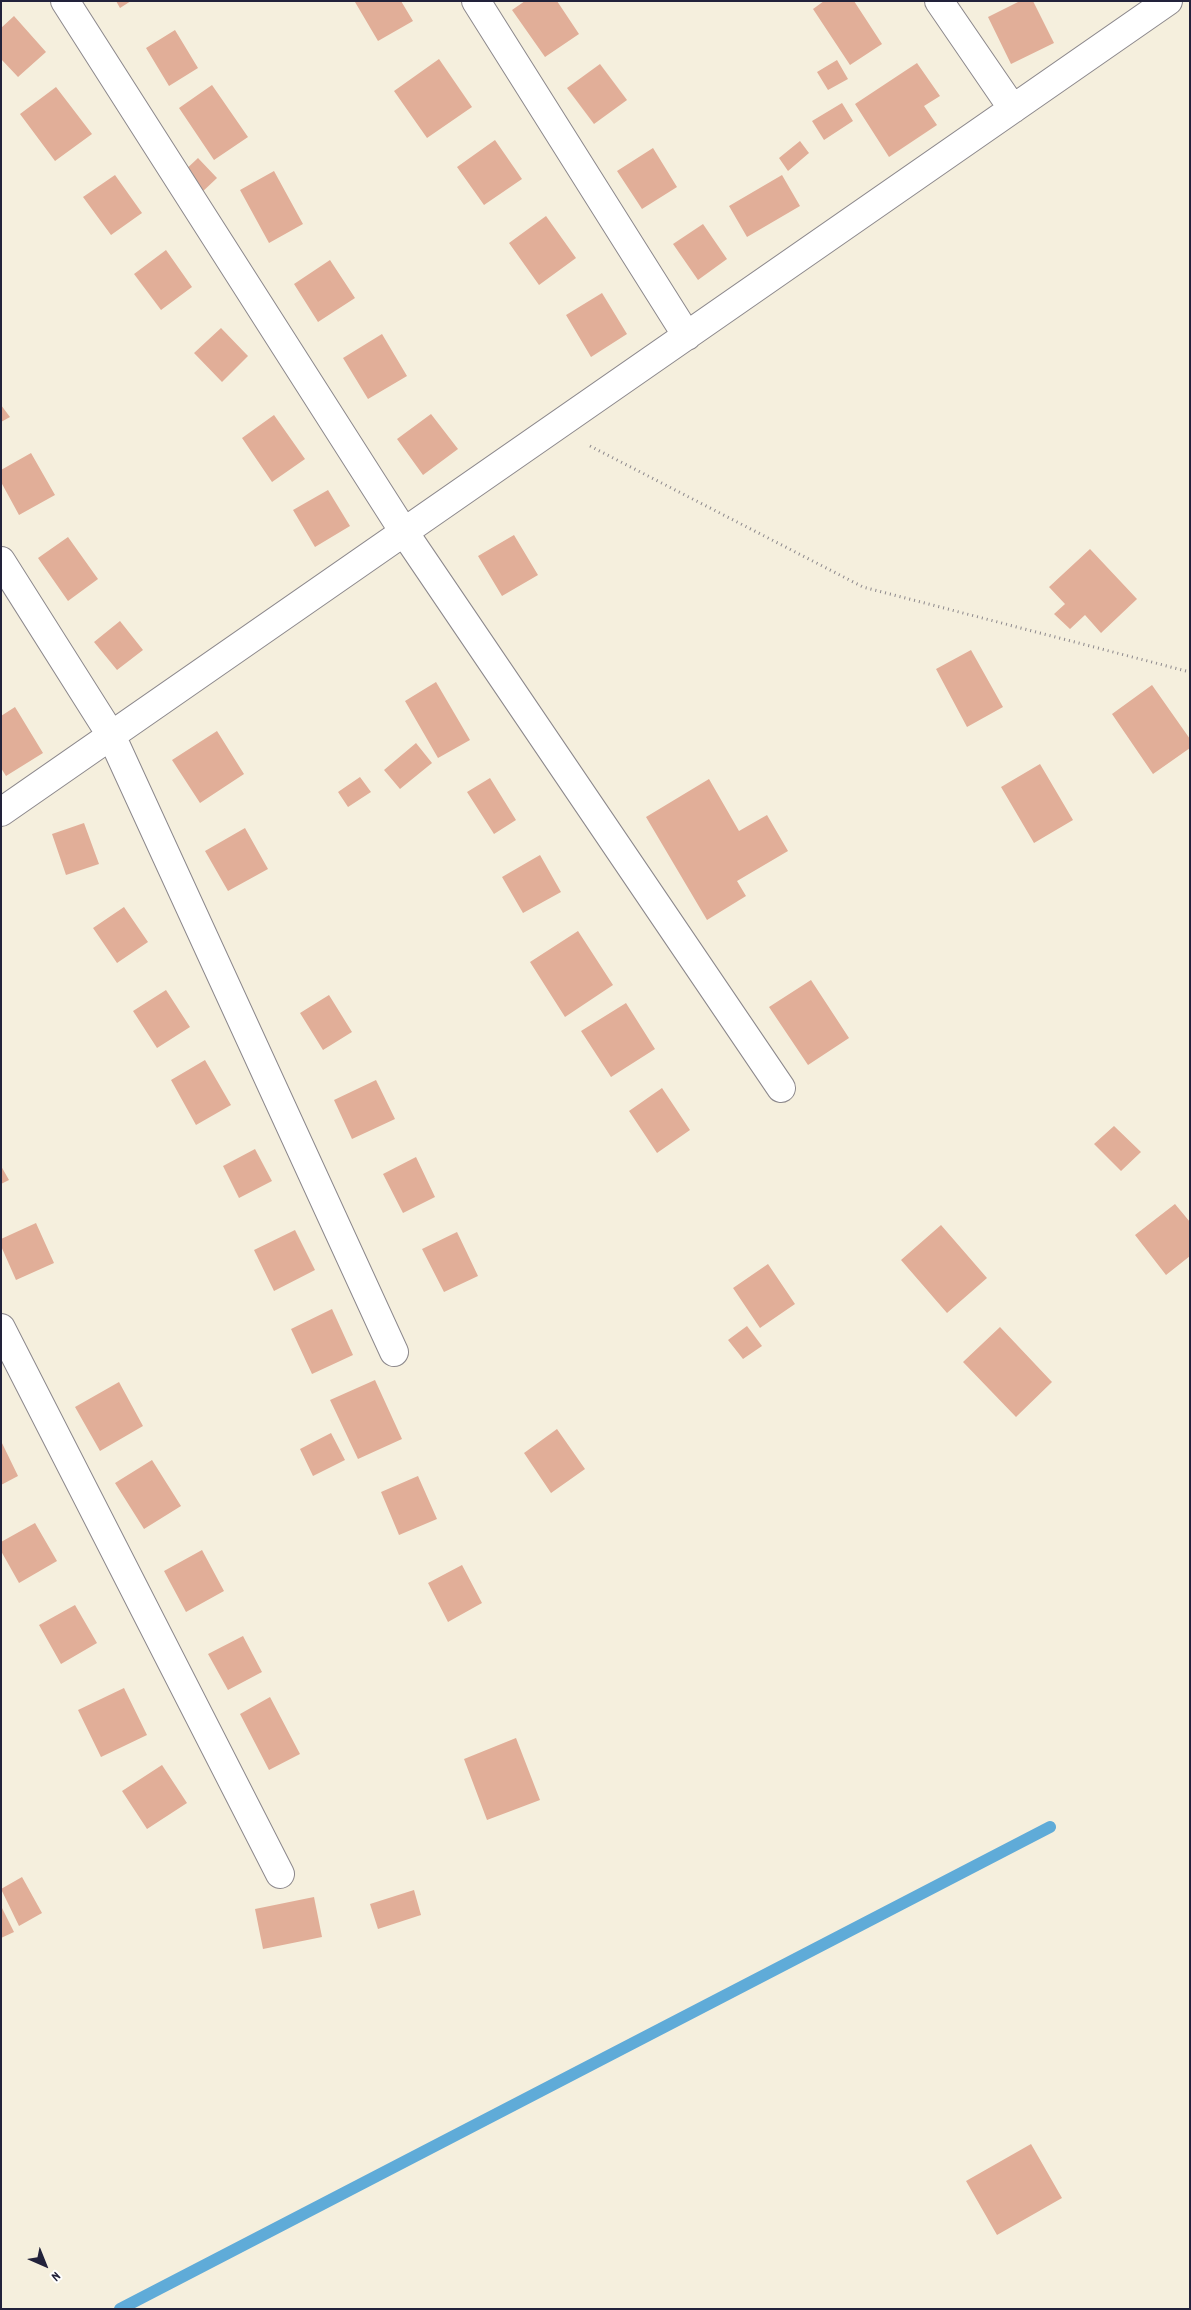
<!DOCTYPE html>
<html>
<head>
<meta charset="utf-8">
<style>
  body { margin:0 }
  #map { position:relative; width:1191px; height:2310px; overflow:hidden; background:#f5efdd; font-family:Dekko,sans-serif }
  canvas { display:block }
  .frame { position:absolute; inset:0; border:2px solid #22223b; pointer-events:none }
  .north { position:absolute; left:20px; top:2240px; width:50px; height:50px; -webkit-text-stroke:4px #fff; paint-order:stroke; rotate:136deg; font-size:14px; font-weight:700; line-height:20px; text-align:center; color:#22223b }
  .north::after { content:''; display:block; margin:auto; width:18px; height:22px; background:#22223b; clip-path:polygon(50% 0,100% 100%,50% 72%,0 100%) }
</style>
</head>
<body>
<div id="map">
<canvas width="1191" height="2310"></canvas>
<div class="frame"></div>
<div class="north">N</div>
</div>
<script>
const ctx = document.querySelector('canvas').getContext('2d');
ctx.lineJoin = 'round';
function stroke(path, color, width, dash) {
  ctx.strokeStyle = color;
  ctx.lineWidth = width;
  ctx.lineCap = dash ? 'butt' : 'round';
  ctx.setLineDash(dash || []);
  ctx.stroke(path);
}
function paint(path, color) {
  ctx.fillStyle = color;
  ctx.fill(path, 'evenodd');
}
const stream = new Path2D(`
  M120,2309l930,-482`);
const building = new Path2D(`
  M116,1h15l-11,7z
  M401,1l12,20 -35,20 -23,-39z
  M525,1h32l22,33 -34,23 -33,-47z
  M824,1h30l28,43 -32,21 -37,-56z
  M1020,1h13l21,42 -43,21 -23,-47z
  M14,16l32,36 -28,25 -17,-18v-31z
  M175,30l23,38 -29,18 -23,-38z
  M439,59l33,48 -45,31 -33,-47z
  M837,60l11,19 -20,11 -11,-18z
  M917,63l23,33 -16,10 13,19 -48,32 -34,-53z
  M600,64l27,36 -33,24 -27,-36z
  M212,85l36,52 -34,23 -35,-52z
  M56,87l36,47 -37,27 -35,-47z
  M842,103l11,18 -29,19 -12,-19z
  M495,140l27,39 -38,26 -27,-38z
  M800,141l9,12 -21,18 -9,-13z
  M653,148l24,39 -35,22 -25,-38z
  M198,158l19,20 -17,16 -19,-20z
  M274,171l29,53 -34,19 -29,-53z
  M115,175l27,38 -31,22 -28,-38z
  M782,175l18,31 -53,31 -18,-31z
  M546,216l30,42 -37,27 -30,-42z
  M703,224l24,35 -29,21 -25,-36z
  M166,250l26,37 -31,23 -27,-36z
  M330,260l25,38 -37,24 -24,-38z
  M602,293l25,41 -36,23 -25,-42z
  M221,328l27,28 -26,26 -28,-29z
  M382,334l25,42 -39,23 -25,-41z
  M1,405l9,12 -9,5z
  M431,414l27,35 -35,26 -26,-36z
  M274,415l31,44 -33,23 -30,-44z
  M31,453l24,42 -36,20 -18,-33v-12z
  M328,490l22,36 -35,21 -22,-37z
  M514,535l24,40 -36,21 -24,-40z
  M68,537l30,42 -30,22 -30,-43z
  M1090,549l47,50 -36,34 -16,-18 -15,14 -16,-15 11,-10 -16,-17z
  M120,621l23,29 -26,20 -23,-28z
  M971,650l32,57 -36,20 -31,-58z
  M436,682l34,58 -32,18 -33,-57z
  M1152,685l38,54v9l-37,26 -41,-60z
  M15,707l28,46 -37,23 -5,-8v-52z
  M217,731l27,43 -44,29 -28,-43z
  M416,743l16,20 -32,26 -16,-19z
  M1040,764l33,56 -39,23 -33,-56z
  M360,777l11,15 -23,15 -10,-15z
  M490,778l26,42 -22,14 -27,-42z
  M709,779l30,52 28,-16 21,36 -51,30 9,15 -39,24 -61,-103z
  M84,823l15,41 -33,11 -14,-41z
  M245,828l23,41 -40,22 -23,-40z
  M540,855l21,37 -38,21 -21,-36z
  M124,907l24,35 -31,21 -24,-35z
  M578,931l35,54 -48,32 -35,-55z
  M811,980l38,58 -41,27 -39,-58z
  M166,990l24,37 -33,21 -24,-37z
  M329,995l23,37 -29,18 -23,-37z
  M626,1003l29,46 -44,28 -30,-46z
  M205,1060l26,45 -35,20 -25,-45z
  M376,1080l19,39 -43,20 -18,-39z
  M662,1088l28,42 -33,23 -28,-42z
  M1114,1126l27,26 -20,19 -27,-27z
  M255,1149l17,32 -33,17 -16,-32z
  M416,1157l19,40 -32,16 -20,-39z
  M1,1166l8,14 -8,4z
  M1175,1204l15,18v34l-24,19 -31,-40z
  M36,1223l18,40 -38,17 -15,-34v-7z
  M941,1225l46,53 -40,35 -46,-53z
  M295,1230l20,40 -41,21 -20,-41z
  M457,1232l21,44 -34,16 -22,-43z
  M768,1264l27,40 -35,24 -27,-40z
  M332,1309l21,46 -41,19 -21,-45z
  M747,1326l15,20 -19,13 -15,-19z
  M1000,1327l52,55 -36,35 -53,-55z
  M375,1380l27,59 -44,20 -28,-59z
  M119,1382l24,44 -43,25 -25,-44z
  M557,1429l28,40 -34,24 -27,-40z
  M331,1433l14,27 -32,16 -13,-27z
  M1,1441l17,35 -17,9z
  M152,1460l29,46 -37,23 -29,-46z
  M418,1476l19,43 -38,16 -18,-43z
  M35,1523l22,38 -38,22 -18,-32v-9z
  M202,1550l22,41 -38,21 -22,-41z
  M462,1565l20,38 -34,19 -20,-39z
  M75,1605l22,38 -36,21 -22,-39z
  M243,1636l19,36 -34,18 -20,-36z
  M124,1688l23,47 -46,22 -23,-47z
  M270,1697l30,57 -31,16 -29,-56z
  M516,1738l24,62 -53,20 -23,-61z
  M162,1765l25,38 -40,26 -25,-38z
  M22,1877l20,36 -23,13 -18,-37z
  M414,1890l7,25 -43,14 -8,-25z
  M314,1897l8,40 -59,12 -8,-40z
  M1,1906l13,26 -13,6z
  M1031,2144l31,54 -65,37 -31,-54z`);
const path = new Path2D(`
  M590,446l273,141 327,85`);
const minor = new Path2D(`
  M65,1l339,531 377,556
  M476,1l211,335
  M939,1l74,108
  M1,561l110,174 283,617
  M1,812l1167,-811
  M1,1328l279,546`);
stroke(stream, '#5fabd8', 12);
paint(building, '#e1ae98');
stroke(minor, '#8c888c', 30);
stroke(path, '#8c888c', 3, [1, 4]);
stroke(minor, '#fff', 28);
</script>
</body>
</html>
